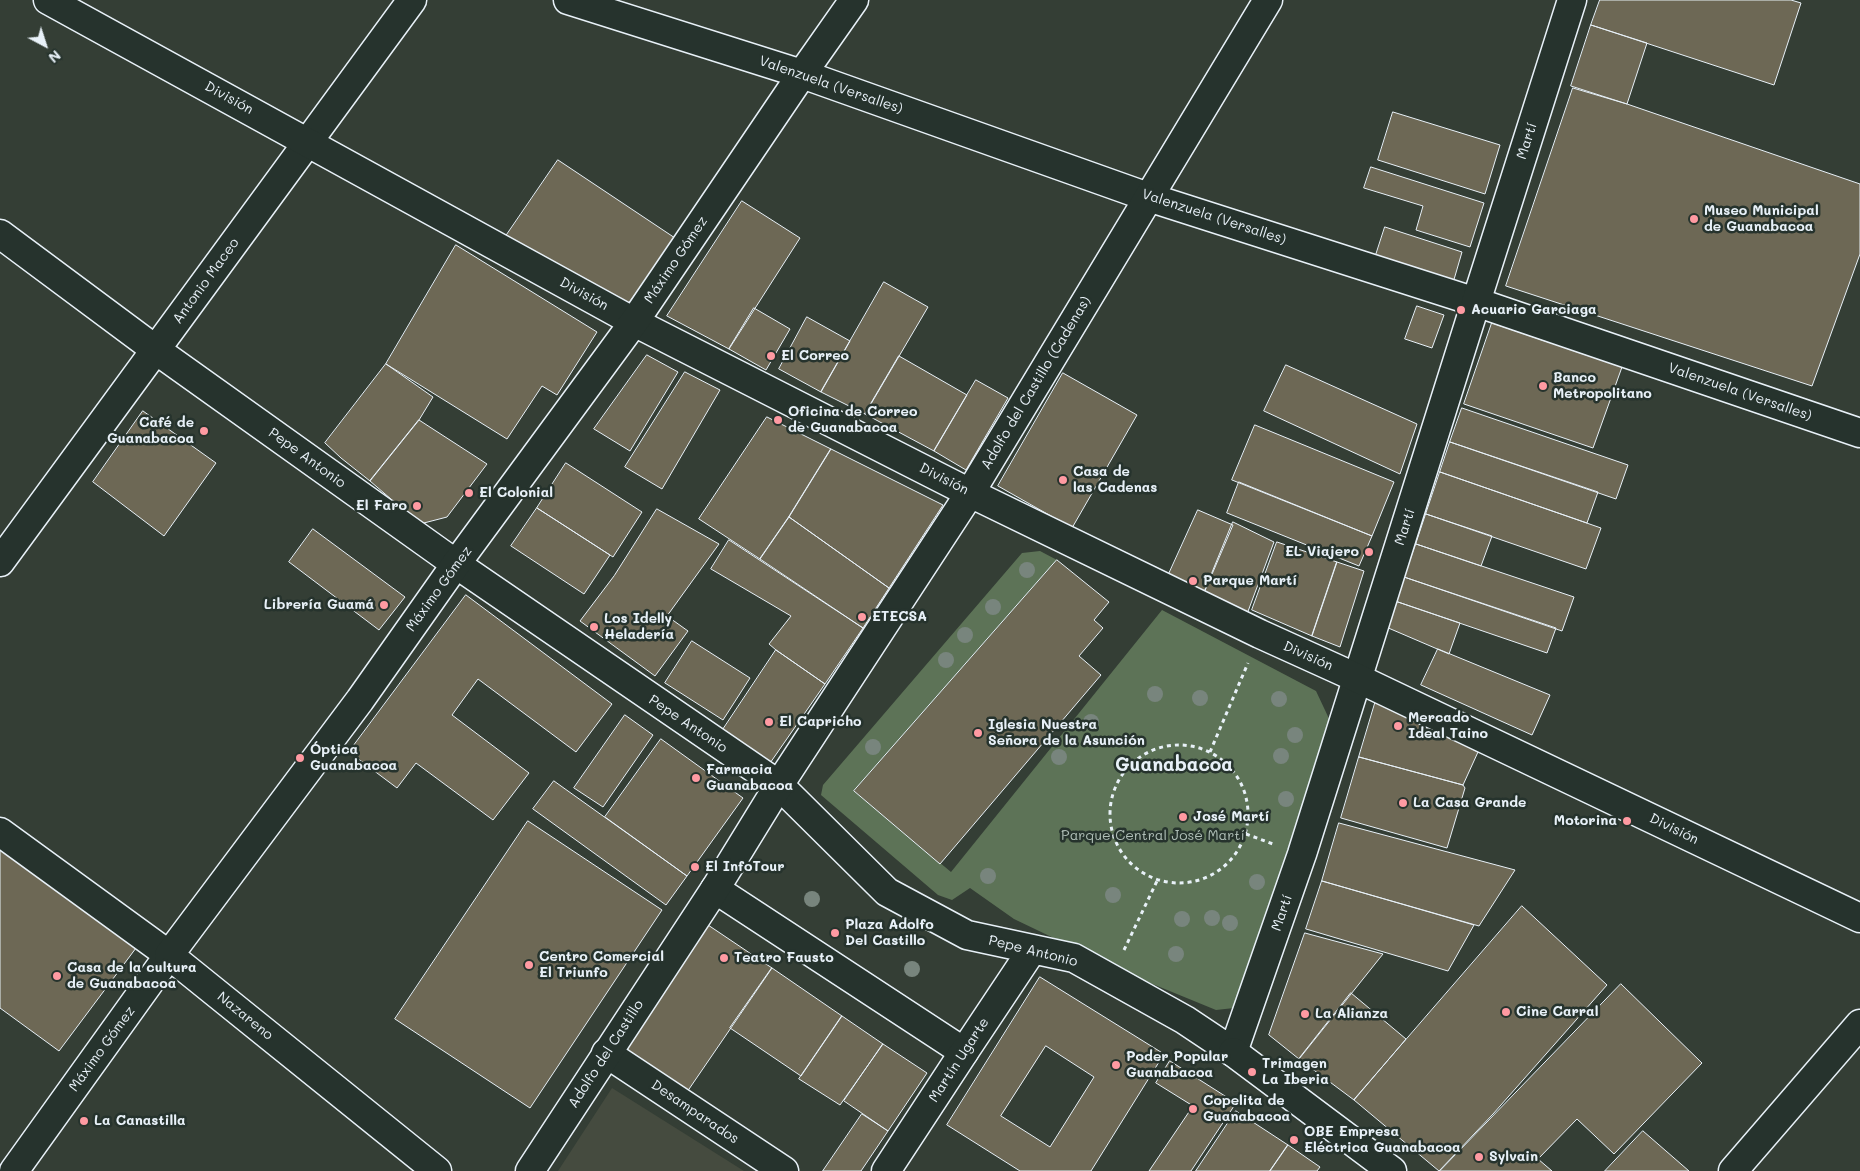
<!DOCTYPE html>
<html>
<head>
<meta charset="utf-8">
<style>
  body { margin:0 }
  #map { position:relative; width:1860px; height:1171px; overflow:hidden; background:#343e35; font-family:Mali,sans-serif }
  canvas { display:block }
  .north { position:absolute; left:20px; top:20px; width:50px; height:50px; -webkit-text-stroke:4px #26332d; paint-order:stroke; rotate:140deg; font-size:14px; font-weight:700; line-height:20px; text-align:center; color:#e8f1f8 }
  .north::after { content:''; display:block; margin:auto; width:18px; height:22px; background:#e8f1f8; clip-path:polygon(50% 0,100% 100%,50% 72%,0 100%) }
</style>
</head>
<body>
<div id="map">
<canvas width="1860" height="1171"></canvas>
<div class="north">N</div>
</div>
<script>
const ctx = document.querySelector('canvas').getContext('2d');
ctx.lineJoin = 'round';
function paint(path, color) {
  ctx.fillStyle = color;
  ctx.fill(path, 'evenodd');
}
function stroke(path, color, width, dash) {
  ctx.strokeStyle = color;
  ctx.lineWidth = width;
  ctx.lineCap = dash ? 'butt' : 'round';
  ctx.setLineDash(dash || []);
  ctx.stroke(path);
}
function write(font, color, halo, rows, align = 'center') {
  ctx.font = font + ' Mali,sans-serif';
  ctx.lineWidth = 5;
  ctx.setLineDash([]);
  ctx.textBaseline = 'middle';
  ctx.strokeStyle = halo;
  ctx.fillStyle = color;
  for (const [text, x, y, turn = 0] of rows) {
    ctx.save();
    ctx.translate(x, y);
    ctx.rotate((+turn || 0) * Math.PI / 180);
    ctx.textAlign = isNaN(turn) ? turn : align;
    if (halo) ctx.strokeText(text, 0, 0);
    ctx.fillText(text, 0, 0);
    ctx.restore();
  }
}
const built = new Path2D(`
  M612,1088l132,83h-186z`);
const green = new Path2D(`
  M1040,551l17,9 -203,231 97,81 211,-262 154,81 16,34 -48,145 -50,138 -18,2 -83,-34 -119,-57 -44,-31 -18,12 -14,-5 -117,-100 2,-10 199,-232z`);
const building = new Path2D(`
  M1600,0h191l10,3 -27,82 -183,-60z
  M1591,25l56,18 -20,61 -56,-18z
  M1573,88l54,16 233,80v70l-48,132 -306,-100z
  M1393,112l107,33 -15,49 -107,-34z
  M558,160l117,78 -49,69 -120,-71z
  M1371,167l113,36 -14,44 -54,-17 7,-24 -59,-18z
  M742,201l58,37 -71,111 -62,-33z
  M1385,227l77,25 -9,31 -78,-25z
  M456,245l141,87 -40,63 -15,-9 -35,53 -121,-75z
  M884,282l44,25 -63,107 -44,-22z
  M1417,306l27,9 -12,33 -27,-9z
  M754,308l36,21 -24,41 -37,-21z
  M807,317l43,24 -29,51 -42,-23z
  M1492,323l130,44 -29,81 -129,-44z
  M647,355l31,17 -48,79 -36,-22z
  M899,356l68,39 -33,56 -69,-37z
  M386,364l47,33 -14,23 -49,61 -29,-23 -16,-15z
  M1286,365l131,59 -17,50 -136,-63z
  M685,372l35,18 -58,99 -37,-22z
  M1063,373l74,42 -65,113 -74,-42z
  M976,380l32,18 -42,72 -32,-19z
  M1462,408l166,57 -12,34 -166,-57z
  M143,411l73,52 -52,73 -71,-54z
  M767,417l64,32 -42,68 -29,42 -61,-40z
  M419,420l68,44 -40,53 -27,7 -50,-43z
  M1255,425l139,57 -22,54 -140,-56z
  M1450,442l148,50 -11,31 -147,-51z
  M831,449l112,56 -54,83 -100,-71z
  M566,463l76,49 -29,45 -76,-49z
  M1440,472l161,56 -15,41 -160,-55z
  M1239,482l133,54 -13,30 -132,-53z
  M537,508l73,47 -26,39 -73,-48z
  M657,509l62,35 -52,72 21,15 -33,45 -75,-55 34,-45z
  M1198,510l35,15 -29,68 -36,-17z
  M1426,514l66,22 -11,30 -65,-22z
  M789,517l100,71 -26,40 -103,-69z
  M1233,522l41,20 -27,72 -43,-21z
  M313,529l92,68 -26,33 -90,-68z
  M729,540l134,88 -38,56 -49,-34 -7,-6 22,-28 -80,-47z
  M1277,542l60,20 -25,74 -60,-26z
  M1416,544l158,53 -12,34 -158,-54z
  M1057,560l52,42 -15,18 9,8 -24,28 22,19 -161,189 -86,-73z
  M1337,562l27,9 -24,76 -28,-11z
  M1404,577l152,51 -9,25 -152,-52z
  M466,595l146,109 -36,48 -98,-73 -26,36 77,58 -36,47 -77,-57 -19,25 -48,-36z
  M1395,601l65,22 -11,31 -63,-27z
  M692,641l58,37 -27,42 -58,-37z
  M1438,649l112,46 -18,40 -111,-50z
  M776,650l49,34 -57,82 -46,-35z
  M1376,700l102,52 -15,33 -104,-28z
  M625,715l28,20 -50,72 -29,-19z
  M661,739l82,59 -56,78 -82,-59z
  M1359,757l104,28 2,3 -18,60 -106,-30z
  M554,781l133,95 -21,29 -133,-96z
  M528,821l134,89 -132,198 -135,-89z
  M1339,823l176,47 -36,56 -157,-45z
  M4,845l135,99 -80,107 -59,-43v-157z
  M1322,881l152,44 -26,46 -142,-42z
  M1522,906l85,79 -114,129 -54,57 -85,-71z
  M708,925l64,43 -85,124 -64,-43z
  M1305,933l78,21 -84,105 -30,-24z
  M772,968l70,48 -41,60 -71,-48z
  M1040,977l124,77 -73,117h-71l-73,-46zM1046,1046l48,31 -44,70 -49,-31z
  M1621,984l81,79 -88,91 -37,-35 -39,40 14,12h-112z
  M1351,993l55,46 -52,61 -55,-41z
  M842,1016l41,28 -43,61 -41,-26z
  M883,1044l44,29 -39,58 -44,-30z
  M1170,1061l66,42 -45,68h-42l44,-65 -37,-23z
  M1236,1111l52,34 -18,26h-74z
  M862,1114l26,17 -27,40h-38z
  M1643,1131l46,40h-84z
  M1288,1145l32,22 -3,4h-47z`);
const path = new Path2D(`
  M1110 814a69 69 0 1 1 138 0a69 69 0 1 1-138 0Z
  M1210,752l38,-89
  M1246,834l27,10
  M1124,950l33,-69`);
const pedestrian = new Path2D(`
  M779,785l108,107 80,43 107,23 111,62 48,32 69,-198 174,-552
  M715,889l249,163 68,-102`);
const minor = new Path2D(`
  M568,0l234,74 346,123 328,105
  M0,234l156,116 300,214
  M0,562l412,-562
  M606,1053l178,118
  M886,1171l78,-119`);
const tertiary = new Path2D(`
  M48,0l586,322 336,171 290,141 97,44 503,240
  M456,564l323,221
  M0,832l169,123 -155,216
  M1233,1052l159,119
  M530,1171l185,-282 64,-104 191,-292 298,-493`);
const secondary = new Path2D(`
  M1572,0l-96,302 384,131
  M437,1171l-268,-216 191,-255 96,-136 178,-242 168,-248 52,-74
  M1733,1171l127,-147`);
const trees = [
  [1027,570],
  [993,607],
  [965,635],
  [946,660],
  [1155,694],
  [1200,698],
  [1279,699],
  [1091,722],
  [1295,735],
  [873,747],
  [1281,756],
  [1059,757],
  [1286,799],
  [988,876],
  [1257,882],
  [1113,895],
  [812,899],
  [1212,918],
  [1182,919],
  [1230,923],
  [1176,954],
  [912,969]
];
const markers = [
  [1694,219,5,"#ff9aa2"],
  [1461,310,5,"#ff9aa2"],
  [771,356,5,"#ff9aa2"],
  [1543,386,5,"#ff9aa2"],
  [778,420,5,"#ff9aa2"],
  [204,431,5,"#ff9aa2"],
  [1063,480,5,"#ff9aa2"],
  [469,493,5,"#ff9aa2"],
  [417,506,5,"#ff9aa2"],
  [1369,552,5,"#ff9aa2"],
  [1193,581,5,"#ff9aa2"],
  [384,605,5,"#ff9aa2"],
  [862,617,5,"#ff9aa2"],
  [594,627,5,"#ff9aa2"],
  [769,722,5,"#ff9aa2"],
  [1398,726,5,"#ff9aa2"],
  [978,733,5,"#ff9aa2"],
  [300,758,5,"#ff9aa2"],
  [696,778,5,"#ff9aa2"],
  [1403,803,5,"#ff9aa2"],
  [1183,817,5,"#ff9aa2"],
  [1627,821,5,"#ff9aa2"],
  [695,867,5,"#ff9aa2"],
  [835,933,5,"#ff9aa2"],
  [724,958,5,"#ff9aa2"],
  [529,965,5,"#ff9aa2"],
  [57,976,5,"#ff9aa2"],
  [1506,1012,5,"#ff9aa2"],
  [1305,1014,5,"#ff9aa2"],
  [1116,1065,5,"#ff9aa2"],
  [1252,1072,5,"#ff9aa2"],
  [1193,1109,5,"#ff9aa2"],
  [84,1121,5,"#ff9aa2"],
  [1294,1140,5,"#ff9aa2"],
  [1479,1157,5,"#ff9aa2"]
];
const streetNames = [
  ["Valenzuela (Versalles)",831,85,19],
  ["División",229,98,29],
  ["Martí",1527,141,-72],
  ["Valenzuela (Versalles)",1214,217,18],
  ["Máximo Gómez",676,260,-56],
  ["Antonio Maceo",206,281,-54],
  ["División",584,294,29],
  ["Adolfo del Castillo (Cadenas)",1036,383,-59],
  ["Valenzuela (Versalles)",1740,392,19],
  ["Pepe Antonio",307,458,36],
  ["División",944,479,27],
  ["Martí",1405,527,-72],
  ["Máximo Gómez",439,589,-54],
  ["División",1308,656,24],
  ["Pepe Antonio",688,724,34],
  ["División",1674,829,26],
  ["Martí",1282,913,-71],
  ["Pepe Antonio",1033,951,14],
  ["Nazareno",245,1016,39],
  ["Máximo Gómez",102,1049,-54],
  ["Adolfo del Castillo",606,1054,-57],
  ["Martín Ugarte",959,1060,-57],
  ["Desamparados",695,1112,34]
];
const poiNames = [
  ["Museo Municipal",1704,211],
  ["de Guanabacoa",1704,227],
  ["Acuario Garciaga",1471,310],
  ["El Correo",781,356],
  ["Banco",1553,378],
  ["Metropolitano",1553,394],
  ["Oficina de Correo",788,412],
  ["de Guanabacoa",788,428],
  ["Café de",194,423,"right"],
  ["Guanabacoa",194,439,"right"],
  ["Casa de",1073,472],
  ["las Cadenas",1073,488],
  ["El Colonial",479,493],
  ["El Faro",407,506,"right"],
  ["EL Viajero",1359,552,"right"],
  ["Parque Martí",1203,581],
  ["Librería Guamá",374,605,"right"],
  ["ETECSA",872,617],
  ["Los Idelly",604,619],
  ["Heladería",604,635],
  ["Mercado",1408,718],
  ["Ideal Taino",1408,734],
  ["El Capricho",779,722],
  ["Iglesia Nuestra",988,725],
  ["Señora de la Asunción",988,741],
  ["Óptica",310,750],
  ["Guanabacoa",310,766],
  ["Farmacia",706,770],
  ["Guanabacoa",706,786],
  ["La Casa Grande",1413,803],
  ["José Martí",1193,817],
  ["Motorina",1617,821,"right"],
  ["El InfoTour",705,867],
  ["Plaza Adolfo",845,925],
  ["Del Castillo",845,941],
  ["Centro Comercial",539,957],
  ["El Triunfo",539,973],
  ["Teatro Fausto",734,958],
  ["Casa de la cultura",67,968],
  ["de Guanabacoa",67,984],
  ["Cine Carral",1516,1012],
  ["La Alianza",1315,1014],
  ["Poder Popular",1126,1057],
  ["Guanabacoa",1126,1073],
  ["Trimagen",1262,1064],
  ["La Iberia",1262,1080],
  ["Copelita de",1203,1101],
  ["Guanabacoa",1203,1117],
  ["La Canastilla",94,1121],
  ["OBE Empresa",1304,1132],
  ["Eléctrica Guanabacoa",1304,1148],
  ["Sylvain",1489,1157]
];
const parkNames = [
  ["Parque Central José Martí",1153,836]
];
const districtNames = [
  ["Guanabacoa",1174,765]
];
paint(built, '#454b3f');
paint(green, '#5d7357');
paint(building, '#6d6855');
stroke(building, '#e8f1f8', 1);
stroke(pedestrian, '#e8f1f8', 31);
stroke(minor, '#e8f1f8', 31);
stroke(tertiary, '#e8f1f8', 31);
stroke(secondary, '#e8f1f8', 31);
stroke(path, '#e8f1f8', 3, [4, 4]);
stroke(pedestrian, '#26332d', 28);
stroke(minor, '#26332d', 28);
stroke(tertiary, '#26332d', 28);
stroke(secondary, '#26332d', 28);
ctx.fillStyle = '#78857d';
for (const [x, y] of trees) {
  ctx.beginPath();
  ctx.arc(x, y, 8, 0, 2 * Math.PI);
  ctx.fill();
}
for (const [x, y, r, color] of markers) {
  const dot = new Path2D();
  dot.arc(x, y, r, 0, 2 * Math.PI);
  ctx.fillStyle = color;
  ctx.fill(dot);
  stroke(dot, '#26332d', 2);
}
write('14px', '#e8f1f8', '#26332d', streetNames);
write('bold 14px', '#e8f1f8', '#26332d', poiNames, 'left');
write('14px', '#b0bfb8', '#26332d', parkNames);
write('bold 19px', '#e8f1f8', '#26332d', districtNames);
</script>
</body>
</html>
